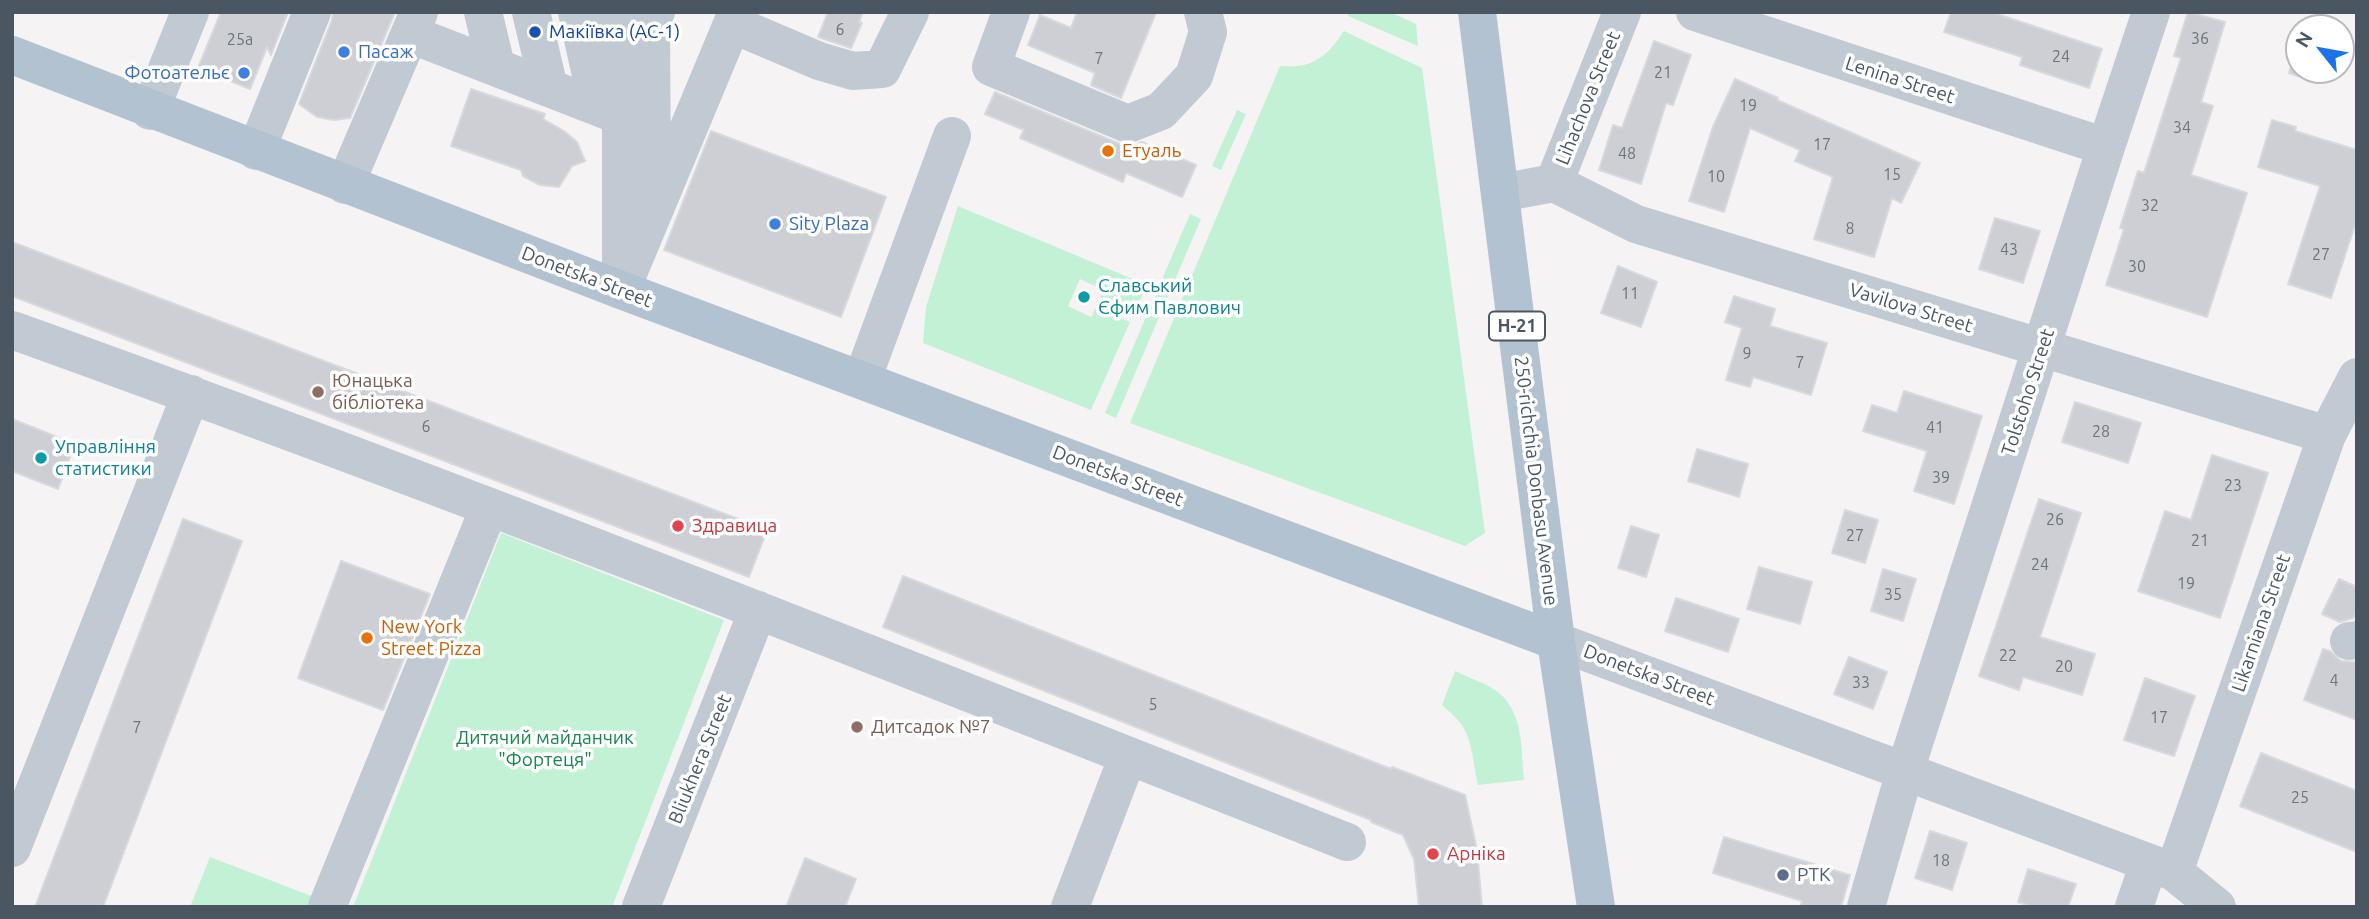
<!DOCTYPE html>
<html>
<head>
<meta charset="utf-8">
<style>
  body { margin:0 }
  #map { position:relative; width:2369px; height:919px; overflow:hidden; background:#f5f3f3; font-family:Ubuntu,sans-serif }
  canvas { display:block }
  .frame { position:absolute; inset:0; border:14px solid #4a5661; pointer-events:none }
  .north { position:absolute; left:2285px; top:14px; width:70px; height:70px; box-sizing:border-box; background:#fff; border:2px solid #b7bbc0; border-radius:50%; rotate:301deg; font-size:19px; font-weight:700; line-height:28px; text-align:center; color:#4a5661 }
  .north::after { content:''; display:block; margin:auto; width:24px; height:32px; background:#1a73e8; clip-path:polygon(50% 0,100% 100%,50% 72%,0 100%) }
</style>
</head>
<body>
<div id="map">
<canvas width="2369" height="919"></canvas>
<div class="frame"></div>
<div class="north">N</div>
</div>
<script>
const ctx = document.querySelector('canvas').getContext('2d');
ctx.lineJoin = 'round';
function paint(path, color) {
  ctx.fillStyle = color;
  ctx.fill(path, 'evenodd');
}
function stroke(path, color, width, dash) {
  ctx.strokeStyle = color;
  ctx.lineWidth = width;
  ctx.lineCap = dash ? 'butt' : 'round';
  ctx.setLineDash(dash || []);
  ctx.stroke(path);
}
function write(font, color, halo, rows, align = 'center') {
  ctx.font = font + ' Ubuntu,sans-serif';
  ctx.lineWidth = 7;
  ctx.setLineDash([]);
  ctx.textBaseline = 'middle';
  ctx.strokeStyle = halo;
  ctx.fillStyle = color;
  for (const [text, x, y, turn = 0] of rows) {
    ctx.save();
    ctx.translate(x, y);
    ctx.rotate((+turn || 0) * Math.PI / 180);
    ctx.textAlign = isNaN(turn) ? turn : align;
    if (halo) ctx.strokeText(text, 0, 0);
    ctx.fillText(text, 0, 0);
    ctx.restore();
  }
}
const green = new Path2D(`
  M1347,12h43l26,12 2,22 -70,-30z
  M1344,31l78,37 63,465 -20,13 -335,-123 150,-357c32,3 47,-9 64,-35z
  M1237,110l9,4 -25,56 -9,-4z
  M958,206l189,79 -13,28 -34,-16 3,-7 -23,-11 -12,27 23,11 5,-10 34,15 -39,88 -168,-67 3,-36z
  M1190,214l11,5 -85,199 -11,-5z
  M501,533l223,87 -112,287h-259z
  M1455,671c14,7 32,12 44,22 25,21 22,57 25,87l-46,5c-5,-20 -5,-43 -16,-60 -5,-7 -13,-14 -20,-20z
  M210,857l104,40 -4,10h-120z`);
const building = new Path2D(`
  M221,12h67l-17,43 -4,-8 -17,42 -52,-21z
  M333,12h62l-45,106 -16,2 -17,-3 -18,-13 33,-84z
  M828,12h35l-4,10 3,1 -11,25 -33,-11z
  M1077,12h79l-35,86 -30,-13 4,-12 -67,-28 12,-30 31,13z
  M1951,12h40l111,37 -13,39 -69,-23 2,-8 -78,-25z
  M2188,12l37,10 -24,80 12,4 -22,69 56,18 -40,124 -101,-32 18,-56 -4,-1 18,-57 6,2 37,-115 -7,-2z
  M1654,41l37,14 -18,50 -7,-2 -25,81 -42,-14 14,-45 9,3z
  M2299,42v28h17l-3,11 -24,-8z
  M1735,79l43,19 -1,2 143,63 -19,40 -9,-5 -18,59 -60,-18 19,-62 -38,-16 5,-11 -50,-22 -26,84 -35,-11 24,-74z
  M471,89l74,25 -2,5 21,12 13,11 8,19 -13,5 -13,21 -19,-2 -17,-9 -2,-6 -70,-24z
  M995,92l125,52 15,1 7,-3 54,23 -14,32 -56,-24 -3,9 -103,-44 4,-8 -39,-16z
  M2272,120l24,7 -1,4 62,19v69l-26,79 -43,-14 32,-98 -62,-19z
  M711,131l175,66 -45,120 -177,-67z
  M1995,218l45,13 -17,52 -44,-14z
  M12,242l755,288 -18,47 -737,-281z
  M1618,266l39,16 -16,45 -40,-14z
  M1734,296l41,13 -5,17 57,17 -16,52 -58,-18 -3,10 -24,-7 16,-52 -17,-6z
  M1904,391l78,25 -28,88 -40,-13 13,-40 -64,-20 9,-26 25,8z
  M2075,402l66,21 -13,40 -66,-21z
  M12,419l63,25 -17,45 -46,-18z
  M1697,449l51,15 -9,33 -51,-16z
  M2212,455l56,18 -48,145 -82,-27 27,-80 26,9z
  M2039,499l42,14 -41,124 55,17 -13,41 -59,-18 -4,13 -40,-14z
  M1845,510l33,10 -13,43 -33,-10z
  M183,519l59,22 -139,366h-68z
  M1631,526l28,9 -13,42 -28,-9z
  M341,561l89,33 -47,116 -85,-32z
  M1759,567l53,15 -12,42 -53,-15z
  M1883,569l33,10 -13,42 -32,-10z
  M903,576l488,193 1,-2 73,28 12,55 5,57h-63l-5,-48 -11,-24 -32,-13v-2l-488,-193z
  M2339,579l18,8v24l-4,7 -13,4 -18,-8z
  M1676,598l63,21 -11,33 -63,-21z
  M2323,649l7,2 11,10 16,1v58l-53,-20z
  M1849,657l38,15 -14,37 -39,-15z
  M2145,678l50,18 -21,60 -50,-16z
  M2261,753l96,38v61l-117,-46z
  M1930,831l37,12 -15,47 -37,-12z
  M1724,837l126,38 -9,32h-41l2,-6 -89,-28z
  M805,858l51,21 -11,28h-59z
  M2028,869l48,15 -8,23h-35l-15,-5z`);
const minor = new Path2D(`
  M483,12l13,54
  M531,12l18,76
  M577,12l21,95
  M604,12l17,8v270
  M737,12l-5,12 87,37 34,10 29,-2 28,-57
  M1011,12l-20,55 137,57 33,-13 33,-35 14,-44 -5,-20
  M1695,12l411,135
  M410,34l211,82
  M150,111l40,-99
  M256,151l56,-139
  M1554,183l68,-171
  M345,185l74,-173
  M1500,193l54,-10 82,41 691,211
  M652,194l-1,-171 5,-11
  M629,271l103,-247
  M12,330c449,161 892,337 1335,512
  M862,380l90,-244
  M1556,641l618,231 43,35
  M2349,641l8,-1
  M12,848l179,-454
  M2174,872l153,-437 30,-58
  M327,907l162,-399
  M641,907l117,-297
  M1070,907l58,-151
  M1866,907l39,-136 201,-624 45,-135
  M2134,907l15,-44`);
const major = new Path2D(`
  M1477,12l79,629 40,266
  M12,55l609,235 935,351`);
const markers = [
  [535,32,7,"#1a4fb4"],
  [344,52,7,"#3f7fe0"],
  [244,73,7,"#3f7fe0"],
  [1108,151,7,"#e8710a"],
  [775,224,7,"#3f7fe0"],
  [1084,297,7,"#0f9aa8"],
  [318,392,7,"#8d6e63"],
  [41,458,7,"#0f9aa8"],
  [678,526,7,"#e0444e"],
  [367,638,7,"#e8710a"],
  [857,727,7,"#8d6e63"],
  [1433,854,7,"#e0444e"],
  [1783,875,7,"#5c6f8a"]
];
const numberNames = [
  ["6",840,30],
  ["36",2200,39],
  ["25а",240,40],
  ["24",2061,57],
  ["7",1099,59],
  ["21",1663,73],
  ["19",1748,106],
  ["34",2182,128],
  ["17",1822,145],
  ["48",1627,154],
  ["15",1892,175],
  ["10",1716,177],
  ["32",2150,206],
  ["8",1850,229],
  ["43",2009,250],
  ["27",2321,255],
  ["30",2137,267],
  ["11",1630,294],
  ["9",1747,354],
  ["7",1800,363],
  ["6",426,427],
  ["41",1935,428],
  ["28",2101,432],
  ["39",1941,478],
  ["23",2233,486],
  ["26",2055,520],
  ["27",1855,536],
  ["21",2200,541],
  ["24",2040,565],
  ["19",2186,584],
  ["35",1893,595],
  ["22",2008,656],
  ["20",2064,667],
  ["4",2334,681],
  ["33",1861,683],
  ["5",1153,705],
  ["17",2159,718],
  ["7",137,728],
  ["25",2300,798],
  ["18",1941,861]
];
const shields = [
  [1517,326,56]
];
const shieldNames = [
  ["Н-21",1517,326]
];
const transitNames = [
  ["Макіївка (АС-1)",549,32]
];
const shopNames = [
  ["Пасаж",358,52],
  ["Фотоательє",230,73,"right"],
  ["Sity Plaza",789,224]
];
const streetNames = [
  ["Lenina Street",1900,80,18],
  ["Lihachova Street",1588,98,-68],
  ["Donetska Street",587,277,21],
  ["Vavilova Street",1911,308,17],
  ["Tolstoho Street",2028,392,-72],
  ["Donetska Street",1118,476,21],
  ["250-richchia Donbasu Avenue",1536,481,83],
  ["Likarniana Street",2261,623,-71],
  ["Donetska Street",1649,675,21],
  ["Bliukhera Street",700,759,-68]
];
const foodNames = [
  ["Етуаль",1122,151],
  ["New York",381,627],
  ["Street Pizza",381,649]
];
const cultureNames = [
  ["Славський",1098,286],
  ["Єфим Павлович",1098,308],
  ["Управління",55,447],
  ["статистики",55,469]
];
const educationNames = [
  ["Юнацька",332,381],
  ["бібліотека",332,403],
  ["Дитсадок №7",871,727]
];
const healthNames = [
  ["Здравица",692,526],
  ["Арніка",1447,854]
];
const parkNames = [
  ["Дитячий майданчик",545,738],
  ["\"Фортеця\"",545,760]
];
const serviceNames = [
  ["РТК",1797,875]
];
paint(green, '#c3f1d5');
paint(building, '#cdcfd5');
stroke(building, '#d7d9de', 2);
stroke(minor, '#c1cad2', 38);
stroke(major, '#b3c2d1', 38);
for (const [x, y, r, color] of markers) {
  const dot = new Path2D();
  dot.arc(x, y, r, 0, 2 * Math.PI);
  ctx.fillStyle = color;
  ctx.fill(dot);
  stroke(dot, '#fff', 2.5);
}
write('16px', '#6b747e', null, numberNames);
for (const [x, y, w] of shields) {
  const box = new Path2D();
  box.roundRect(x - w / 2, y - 14.5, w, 29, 5);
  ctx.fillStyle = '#fff';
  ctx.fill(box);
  stroke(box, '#4a5661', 2);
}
write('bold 18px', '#4a5661', null, shieldNames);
write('19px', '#164399', '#fff', transitNames, 'left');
write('19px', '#366cbe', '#fff', shopNames, 'left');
write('19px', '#4a5661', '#fff', streetNames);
write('19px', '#c56008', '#fff', foodNames, 'left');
write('19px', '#0d838f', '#fff', cultureNames, 'left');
write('19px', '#785e54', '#fff', educationNames, 'left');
write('19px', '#be3a42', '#fff', healthNames, 'left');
write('19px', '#17864f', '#fff', parkNames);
write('19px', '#4e5e75', '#fff', serviceNames, 'left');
</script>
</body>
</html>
